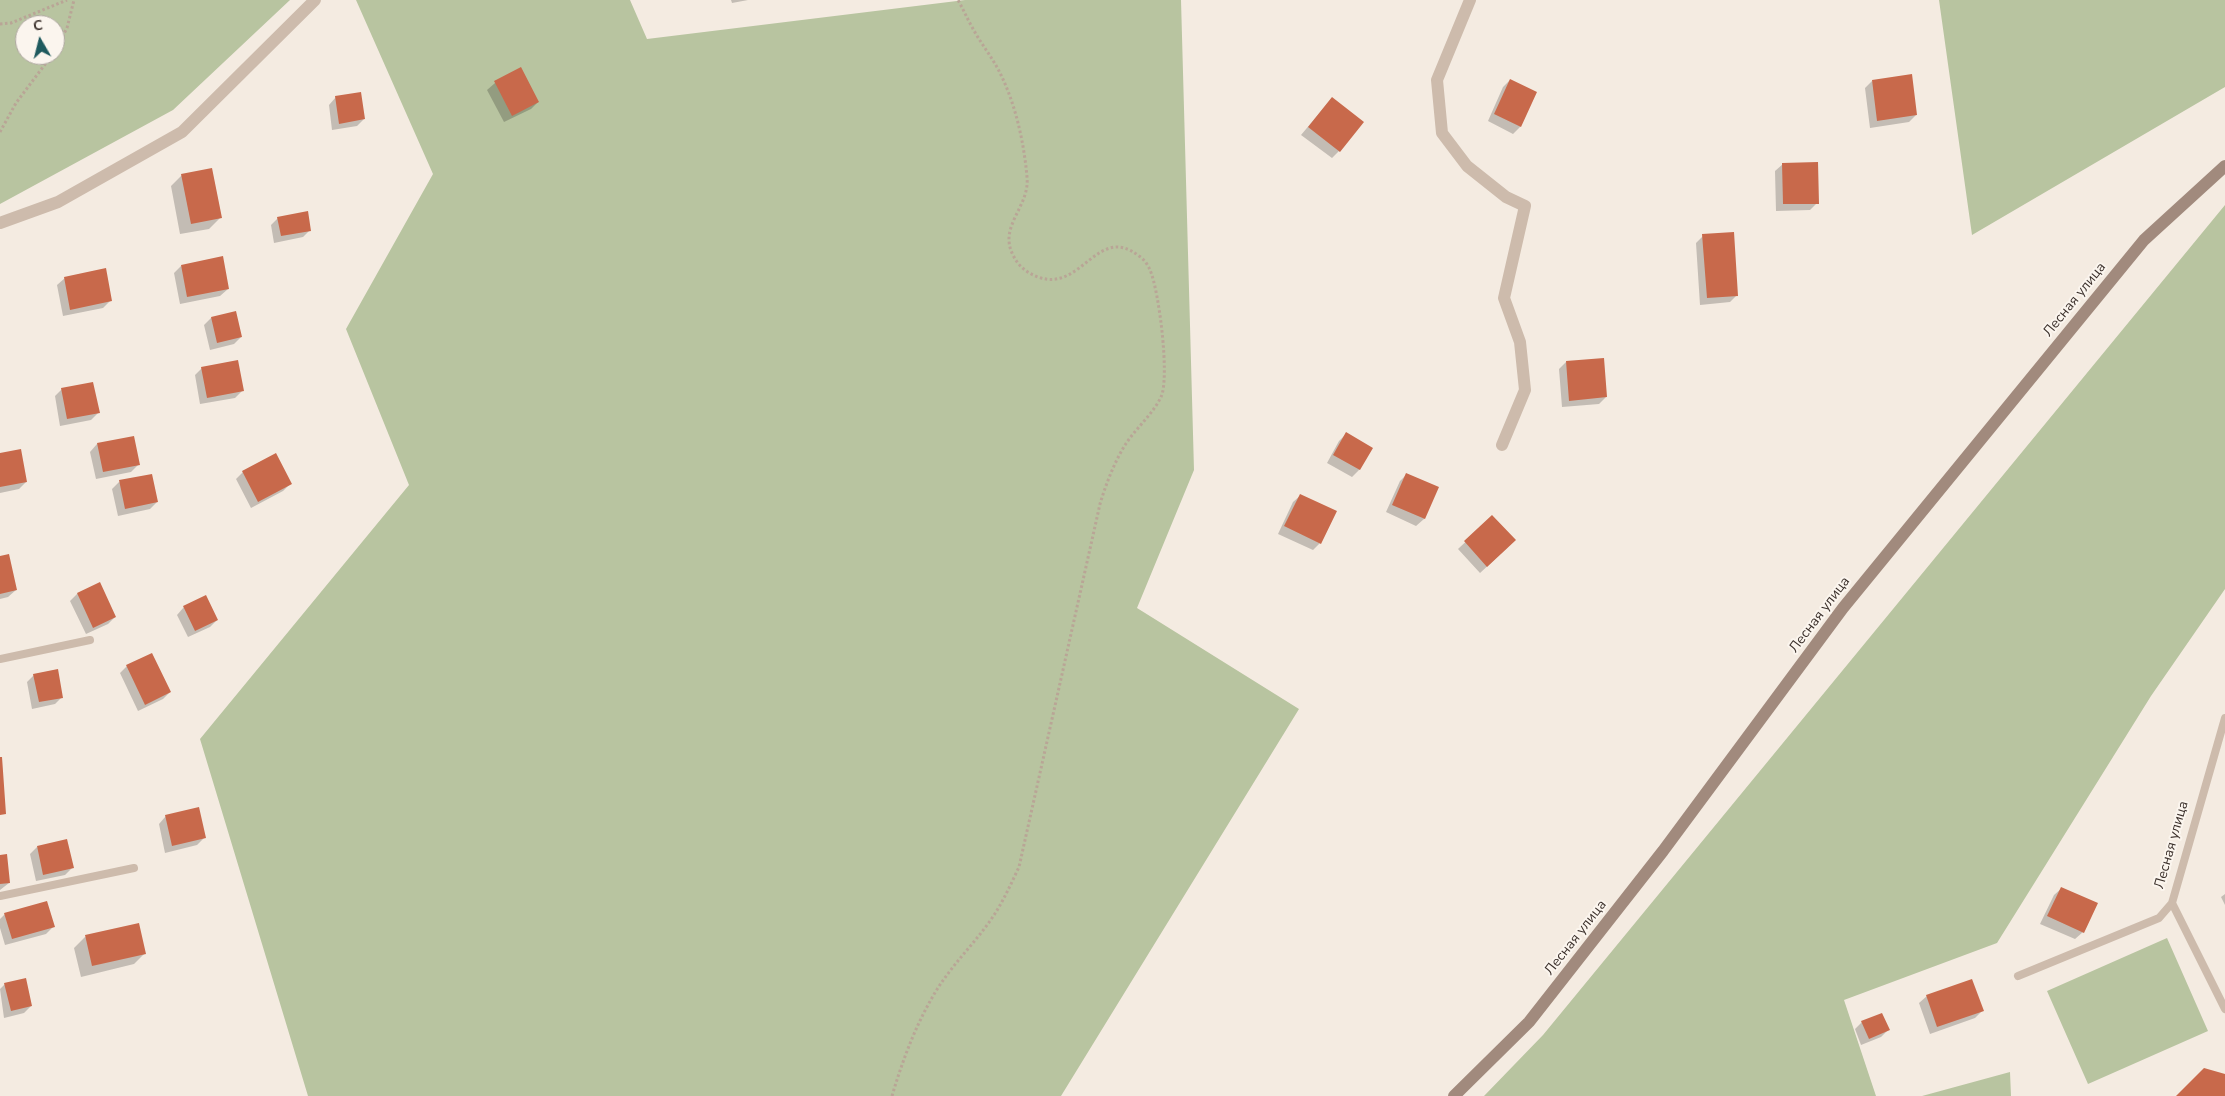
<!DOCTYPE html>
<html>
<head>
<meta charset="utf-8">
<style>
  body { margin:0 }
  #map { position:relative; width:2225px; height:1096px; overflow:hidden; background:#f4ebe1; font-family:"Nunito Sans",sans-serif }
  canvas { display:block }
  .north { position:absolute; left:15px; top:15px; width:50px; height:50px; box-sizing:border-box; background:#fbf5ee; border:1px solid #aea6a0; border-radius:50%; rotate:352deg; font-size:14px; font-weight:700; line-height:20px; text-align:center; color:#3b302b }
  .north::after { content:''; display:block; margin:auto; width:18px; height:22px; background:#1f5a5e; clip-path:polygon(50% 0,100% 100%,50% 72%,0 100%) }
</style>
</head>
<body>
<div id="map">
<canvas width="2225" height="1096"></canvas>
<div class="north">С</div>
</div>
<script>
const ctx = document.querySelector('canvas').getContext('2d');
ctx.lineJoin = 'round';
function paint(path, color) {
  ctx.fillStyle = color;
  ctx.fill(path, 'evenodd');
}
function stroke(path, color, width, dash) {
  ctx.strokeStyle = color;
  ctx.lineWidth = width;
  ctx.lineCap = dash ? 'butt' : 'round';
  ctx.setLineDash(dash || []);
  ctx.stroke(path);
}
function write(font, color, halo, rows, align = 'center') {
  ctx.font = font + ' "Nunito Sans",sans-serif';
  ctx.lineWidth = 4;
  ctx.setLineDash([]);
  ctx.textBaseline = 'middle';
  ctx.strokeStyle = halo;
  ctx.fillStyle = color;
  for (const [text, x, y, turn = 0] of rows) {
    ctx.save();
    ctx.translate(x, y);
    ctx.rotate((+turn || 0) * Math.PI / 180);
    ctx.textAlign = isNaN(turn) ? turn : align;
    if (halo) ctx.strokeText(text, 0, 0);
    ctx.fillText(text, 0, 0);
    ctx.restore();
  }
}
const green = new Path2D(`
  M0,0h290l-117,110 -173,94zM25,25h30v30h-30z
  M356,0h274l17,39 318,-39h216l13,470 -57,138 162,101 -238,387h-753l-108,-357 209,-254 -63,-156 87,-155z
  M1939,0h286v87l-253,148z
  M2225,205v384l-74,107 -154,247 -153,57 32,96h-392l59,-61z
  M2167,938l41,93 -120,53 -41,-93z
  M2010,1072l1,24h-89z`);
const shadow = new Path2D(`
  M731,0h17l-16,3z
  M521,69l17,33 -7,7 -27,13 -17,-32 8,-7z
  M1510,80l25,13 -15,34 -7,7 -25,-13 15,-34z
  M1872,81l44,34 -7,7 -39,6 -5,-40z
  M336,97l28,22 -7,7 -25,4 -3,-25z
  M1332,98l7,53 -7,7 -31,-23z
  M1783,164l34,39 -7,7 -34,1 -1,-40z
  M182,175l38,43 -11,11 -29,5 -9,-48z
  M278,218l32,12 -7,7 -29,6 -3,-18z
  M1703,236l34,59 -7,7 -30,3 -4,-62z
  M181,266l47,23 -8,7 -40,8 -6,-31z
  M65,278l45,23 -7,7 -40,8 -6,-31z
  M235,313l6,24 -7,7 -24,6 -6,-25 7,-7z
  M1566,362l40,35 -7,7 -37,3 -3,-38z
  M202,368l40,23 -7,7 -35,6 -5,-29z
  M62,389l36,24 -7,7 -31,6 -5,-30z
  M1346,434l26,14 -13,22 -7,7 -25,-14 12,-22z
  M97,444l42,20 -8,8 -35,7 -6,-27z
  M0,454l26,28 -7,7 -19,4z
  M243,472l47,12 -7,7 -32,17 -15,-29z
  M1407,474l30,13 -13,32 -8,7 -30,-14 14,-31z
  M119,482l38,20 -7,7 -32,7 -6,-27z
  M1301,495l19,48 -7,7 -35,-16 15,-32z
  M1492,517l15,31 -27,25 -22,-24z
  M0,558l16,32 -8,7 -8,2z
  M99,584l16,33 -7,7 -22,10 -16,-33 7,-7z
  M184,607l33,13 -7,7 -22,10 -11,-22z
  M127,666l43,26 -7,7 -25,12 -18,-38z
  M34,675l28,22 -7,7 -23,5 -5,-27z
  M166,816l38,22 -7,7 -32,8 -6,-29z
  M37,847l35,21 -7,7 -29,6 -6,-27z
  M0,856l9,27 -9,7z
  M2062,888l21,44 -8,7 -35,-15 14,-29z
  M2225,894v11l-4,-8z
  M5,914l49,12 -8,8 -41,11 -5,-17v-9z
  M85,937l60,16 -11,11 -53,13 -7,-29z
  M5,984l26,22 -7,7 -20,5 -4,-29z
  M1927,996l55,15 -7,7 -45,16 -11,-31z
  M1862,1022l26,8 -7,7 -20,8 -6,-16z`);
const building = new Path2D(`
  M521,67l18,35 -27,14 -18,-35z
  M1912,74l5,41 -40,6 -5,-41z
  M1510,79l27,13 -16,35 -27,-13z
  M361,92l4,27 -26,5 -4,-28z
  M1332,97l32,25 -24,30 -32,-25z
  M1818,162l1,42h-36l-1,-41z
  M212,168l10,50 -31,6 -10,-50z
  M308,211l3,20 -30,5 -4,-19z
  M1734,232l4,64 -31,2 -5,-64z
  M223,256l6,33 -42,8 -6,-32z
  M106,268l6,33 -42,9 -6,-33z
  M236,311l6,26 -25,6 -6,-26z
  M1604,358l3,39 -38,4 -3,-40z
  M238,360l6,31 -37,7 -6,-31z
  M93,382l7,31 -33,6 -6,-31z
  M1346,432l27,16 -13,22 -27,-15z
  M134,436l6,29 -37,7 -6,-29z
  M21,449l6,33 -27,5v-34z
  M276,453l16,31 -34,18 -16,-31z
  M1406,473l33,14 -14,32 -33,-14z
  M152,474l6,28 -33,7 -6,-29z
  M1300,494l37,17 -16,33 -37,-18z
  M1492,515l24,25 -29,27 -23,-26z
  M9,554l8,36 -17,4v-38z
  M100,582l16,35 -23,11 -16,-35z
  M206,595l12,25 -23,11 -12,-25z
  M152,653l19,39 -26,13 -19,-40z
  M58,669l5,29 -24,4 -6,-28z
  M0,757h2l4,57 -6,1z
  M199,807l7,31 -34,8 -7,-31z
  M67,839l7,29 -31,7 -6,-29z
  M7,854l3,29 -10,1v-29z
  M2061,887l37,16 -14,30 -37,-17z
  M47,901l8,26 -43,12 -8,-26z
  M139,923l7,31 -54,12 -7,-31z
  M26,978l6,28 -21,5 -7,-28z
  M1972,979l12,32 -47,16 -11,-32z
  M1882,1013l8,17 -21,9 -8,-18z
  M2204,1068l21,6v22h-49z`);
const path = new Path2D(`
  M0,24l11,-1 56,-23
  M55,50l12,-22 7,-28
  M0,132l16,-29 36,-48
  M892,1096c11,-37 24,-72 44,-105 16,-26 37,-46 54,-70 12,-17 20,-35 29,-54l81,-363c6,-20 14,-41 25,-59 11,-17 28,-31 36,-48 9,-19 -2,-107 -11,-127 -2,-5 -6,-11 -11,-14 -42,-33 -57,37 -101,21 -11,-4 -20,-11 -25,-22 -15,-29 17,-48 14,-78 -3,-34 -11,-71 -26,-102 -8,-17 -20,-31 -29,-48 -5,-9 -9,-18 -14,-27`);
const lane = new Path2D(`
  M0,659l90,-19
  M0,896l134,-28
  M2172,903l53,106
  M2018,976l141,-58 13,-15 53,-185`);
const street = new Path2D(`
  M1470,0l-33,80 5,53 25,33 39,31 19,9 -21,92 16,44 5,48 -23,55
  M0,223l58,-21 124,-70 133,-132`);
const secondary = new Path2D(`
  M1454,1096l75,-74 134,-171 180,-243 301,-368 81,-74`);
const streetNames = [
  ["Лесная улица",2075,300,-51],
  ["Лесная улица",1820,615,-53],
  ["Лесная улица",2172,845,-74],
  ["Лесная улица",1576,938,-52]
];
paint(green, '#b8c4a0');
paint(shadow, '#0003');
paint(building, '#c8694b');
stroke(path, '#b9a596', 3, [2.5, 2.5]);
stroke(lane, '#cdbbac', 8);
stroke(street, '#cdbbac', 12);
stroke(secondary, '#a18a7d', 12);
write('14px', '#3b302b', '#fbf5ee', streetNames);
</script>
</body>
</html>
